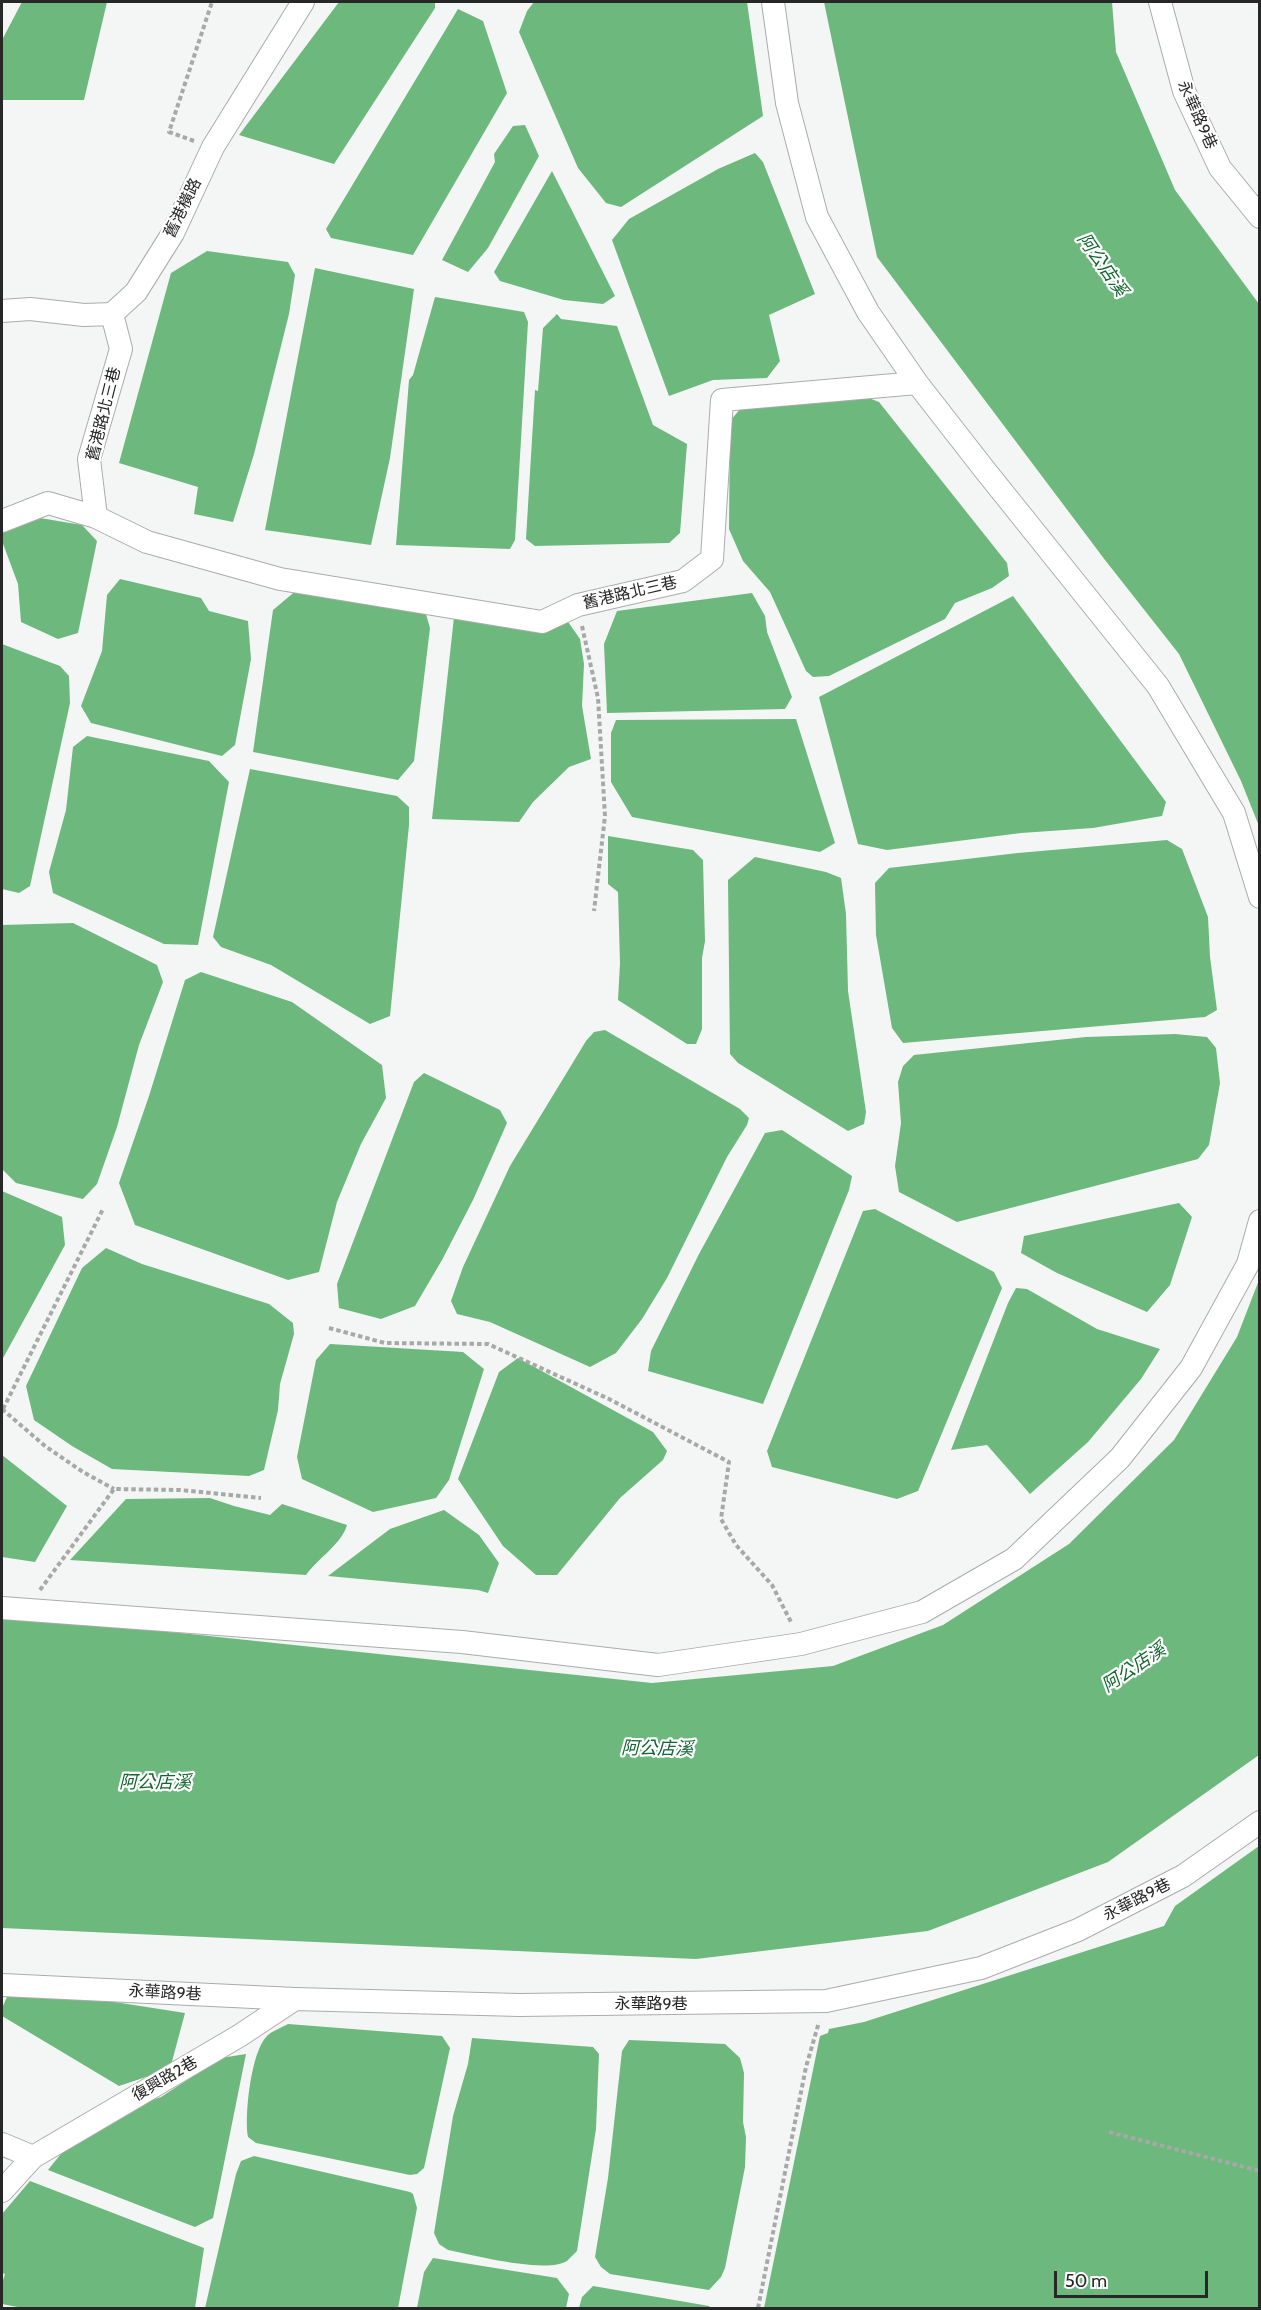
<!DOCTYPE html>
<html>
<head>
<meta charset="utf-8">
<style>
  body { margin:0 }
  #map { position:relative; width:1261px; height:2310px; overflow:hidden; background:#f3f6f4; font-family:Cabin,sans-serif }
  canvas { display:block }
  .frame { position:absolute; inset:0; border:3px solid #262726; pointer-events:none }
  .scale { position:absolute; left:1054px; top:2271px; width:154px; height:27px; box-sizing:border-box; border:3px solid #262726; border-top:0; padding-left:8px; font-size:18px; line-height:21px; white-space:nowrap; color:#262726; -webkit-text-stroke:4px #fff; paint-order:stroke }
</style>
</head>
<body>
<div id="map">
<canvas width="1261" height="2310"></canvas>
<div class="frame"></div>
<div class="scale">50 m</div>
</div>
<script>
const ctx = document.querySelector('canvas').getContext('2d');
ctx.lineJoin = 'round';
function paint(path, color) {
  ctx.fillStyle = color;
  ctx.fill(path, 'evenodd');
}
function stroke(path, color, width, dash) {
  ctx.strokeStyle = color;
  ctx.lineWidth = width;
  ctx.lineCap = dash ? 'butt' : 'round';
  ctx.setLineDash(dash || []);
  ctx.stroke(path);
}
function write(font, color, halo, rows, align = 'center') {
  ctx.font = font + ' Cabin,"Noto Sans TC",sans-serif';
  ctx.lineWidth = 4.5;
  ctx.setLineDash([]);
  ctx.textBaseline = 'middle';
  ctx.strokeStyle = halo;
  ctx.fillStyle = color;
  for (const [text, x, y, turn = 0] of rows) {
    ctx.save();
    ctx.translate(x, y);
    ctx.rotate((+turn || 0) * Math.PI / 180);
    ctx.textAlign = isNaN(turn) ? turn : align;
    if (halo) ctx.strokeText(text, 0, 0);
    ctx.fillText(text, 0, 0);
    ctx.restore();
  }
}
const water = new Path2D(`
  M22,2h85l-23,98h-82v-60z
  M339,2h96v6l-101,156 -95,-29z
  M534,2h213l16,114 -142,91 -15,-4 -28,-35 -59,-136 8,-21z
  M824,2h288l4,50 59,138 84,114v522l-18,-45 -62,-127 -74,-94 -228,-303z
  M458,9l25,12 24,72 -94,162 -82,-17 -5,-9z
  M525,125l14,31 -51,92 -20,24 -26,-12 53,-98 -1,-8 19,-28z
  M755,153l8,9 52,132 -46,21 11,46 -13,17 -54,2 -44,16 -57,-156 17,-21 89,-50z
  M552,171l63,125 -12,8 -39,-4 -64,-19 -6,-9z
  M207,251l81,11 7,13 -6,39 -35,140 -21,68 -39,-8 4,-27 -79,-24 52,-190z
  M315,268l99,21 -24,169 -19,87 -106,-15z
  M435,297l89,15 4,10 -13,218 -5,9 -114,-4 13,-165 4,-5z
  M557,314l4,5 56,7 36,99 34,19 -7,89 -11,10 -134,3 -9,-7 9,-149 3,1 5,-63z
  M861,395l18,7 128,161 2,13 -17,12 -37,15 -10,16 -116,57 -16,1 -7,-6 -36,-79 -27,-31 -14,-32 1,-108 11,-13z
  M28,516l54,9 15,16 -19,92 -20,6 -37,-17 -3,-38 -16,-43v-9z
  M120,579l81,19 8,13 39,10 3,38 -16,86 -13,11 -131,-33 -10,-17 21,-55 5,-56z
  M298,589l127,22 5,17 -16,133 -16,19 -145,-28 20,-142z
  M752,593l13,23 2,16 25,65 -7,12 -178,4 -3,-69 13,-33z
  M1013,596l153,206 -4,14 -69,12 -72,5 -134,17 -29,-6 -39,-147z
  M454,617l112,2 14,20 4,25 -2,42 9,53 -22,8 -36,35 -14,20 -87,-3z
  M2,644l58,22 9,10 1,27 -40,183 -11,7 -17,-4z
  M796,719l39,124 -15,9 -188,-35 -21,-35v-49l5,-13z
  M87,736l122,25 20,21 -31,163 -34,-1 -111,-51 -4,-21 17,-62 7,-63z
  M250,769l147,27 12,11v18l-19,191 -20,8 -99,-59 -50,-18 -8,-10z
  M608,836l85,14 10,10 2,81 -3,17v71l-6,15h-9l-69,-44 2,-37 -2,-71 -10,-8z
  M1167,840l15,9 26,68 2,40 7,53 -12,7 -302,26 -11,-15 -16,-93 -1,-52 14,-15 129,-15z
  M755,857l71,15 15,6 5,36 2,77 18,121 -2,12 -16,7 -110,-68 -8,-9 -2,-174z
  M73,923l84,42 6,17 -24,63 -22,82 -20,57 -14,15 -67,-16 -14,-14v-244z
  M201,972l91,30 90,63 4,33 -25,46 -24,58 -18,70 -31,8 -153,-55 -16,-42 30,-87 36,-116z
  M605,1030l135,79 9,9 -2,7 -20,32 -60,121 -25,41 -26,34 -26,14 -100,-45 -33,-8 -6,-13 12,-34 47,-101 76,-125 8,-9z
  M1175,1034l32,3 9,11 4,35 -11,62 -11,14 -241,63 -58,-30 -4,-26 6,-43 -3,-41 5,-16 11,-11 172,-18z
  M424,1073l76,37 7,13 -34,77 -31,60 -27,46 -34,13 -42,-11 -2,-24 77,-202z
  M782,1130l70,46 -3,14 -86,214 -115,-33 3,-20 48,-97 66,-121z
  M2,1191l60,26 3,28 -63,115z
  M1179,1203l13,14 -22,68 -23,27 -90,-39 -36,-20 3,-17z
  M875,1209l119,63 8,16 -84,203 -21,8 -125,-32 -5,-16 96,-240z
  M106,1248l36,16 127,40 24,19 1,11 -14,50 -2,26 -14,60 -15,6 -137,-7 -40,-23 -38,-26 -8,-34 56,-118z
  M1259,1280v475l-151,107 -180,69 -232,28 -694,-31v-317l56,9 594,63 181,-17 110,-41 126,-81 105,-104 63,-103z
  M1016,1288l11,1 70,40 63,20 -19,30 -53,63 -58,52 -43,-49 -36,5 57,-147z
  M330,1344l133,8 21,17 -35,111 -13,18 -63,14 -71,-33 -5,-22 19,-97z
  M518,1358l135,74 14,19 -4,9 -43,38 -63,77h-21l-33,-29 -45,-67 41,-107z
  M2,1455l65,51 -32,56 -33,-5z
  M210,1498l24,8 36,9 12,-11 65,21c-6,20 -28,32 -41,50l-236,-15 56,-61z
  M444,1510l35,25 20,28 -11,30 -10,-3 -150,-14 62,-47z
  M1259,1846v462h-495l56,-272 8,-3 1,-4 35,-7 300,-96 11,-20z
  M12,1986l173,27 -15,56 -51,17 -117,-70v-8z
  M288,2024l154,12 8,12 -26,120 -7,6 -7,1 -154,-32 -8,-6c-4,-20 3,-86 19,-101 5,-5 14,-8 21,-12z
  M472,2038l121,9 6,7 -3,75 -19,122c-3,3 -7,7 -10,10 -21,13 -94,-6 -119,-11l-9,-6 -5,-11 19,-117 15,-52z
  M629,2040l96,4 15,14 4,15 -1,49 3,15 -1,30 -20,101 -4,9 -12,13 -99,-16 -9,-7 -6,-10 13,-79 14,-127z
  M246,2054l-33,164 -18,9 -147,-57 16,-20 59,-40 38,-13 60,-39z
  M254,2156l156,36 3,2 4,14 -19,100h-193l31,-134 5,-13z
  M30,2181l174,67 -9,60h-172l-21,-4v-21l3,-9 -3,-1v-59z
  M433,2258l124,20 12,16 -3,14h-149l7,-36z
  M593,2286l116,20 2,2h-132l3,-11z`);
const path = new Path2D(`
  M194,141l-25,-9 43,-130
  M582,626l16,72 7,118 -11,95
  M329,1328l56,15 103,1 121,55 120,63 -8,57 15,26 36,40 20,39
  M2,1409l43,37 38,26 31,17
  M3,1409l100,-200
  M40,1590l74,-101 66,1 81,8
  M1109,2132l151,39
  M758,2308l48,-241 13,-45`);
const minor = new Path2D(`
  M773,2l14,101 30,114 51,95 49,71 67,86 174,217 76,127 26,84
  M1160,2l24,89 36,77 40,49
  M2,311l28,-2 54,6 28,-1 24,-22 37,-59 40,-86 90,-145
  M112,314l9,35 -32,110 7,58 51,25 133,37 262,43 36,-17 105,-24 29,-22 10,-159 195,-17
  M2,521l46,-18 48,14
  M2,1608l460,34 196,23 143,-21 121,-32 92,-53 106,-101 71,-90 57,-104 12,-43
  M2,1985l293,14 224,6 307,-4 155,-33 97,-38 105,-54 77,-54
  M2,2144l31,13
  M2,2191l31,-34 206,-121 56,-37`);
const streetNames = [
  ["永華路9巷",1197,115,66],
  ["舊港橫路",183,208,-64],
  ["舊港路北三巷",104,414,-76],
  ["舊港路北三巷",630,593,-13],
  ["永華路9巷",1137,1900,-27],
  ["永華路9巷",165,1993,3],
  ["永華路9巷",651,2004],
  ["復興路2巷",165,2079,-30]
];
const waterNames = [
  ["阿公店溪",1102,265,55],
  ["阿公店溪",1134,1668,-34],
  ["阿公店溪",657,1749,1],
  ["阿公店溪",155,1783]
];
paint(water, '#6cb87d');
stroke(minor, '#aaacaa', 24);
stroke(path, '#a7a9a7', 4, [4.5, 3]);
stroke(minor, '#fff', 22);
write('16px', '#262726', '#fff', streetNames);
write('italic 18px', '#12662f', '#fff', waterNames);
</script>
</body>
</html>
